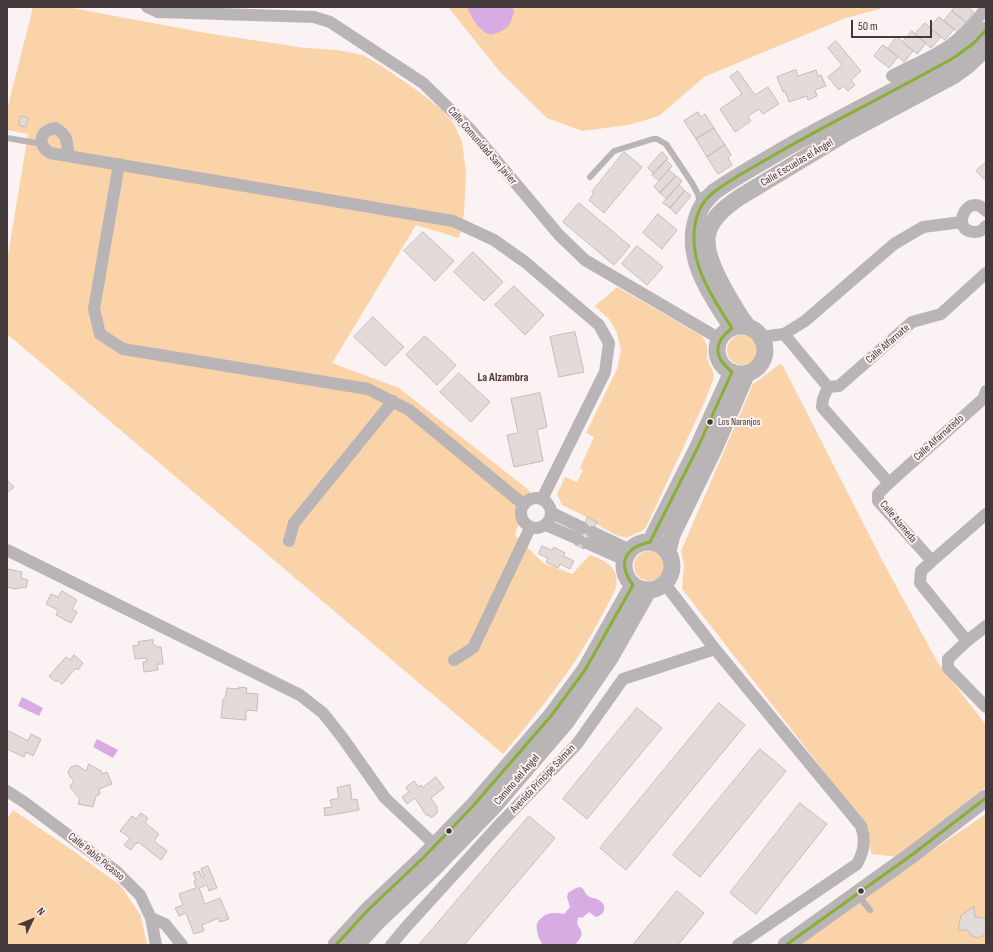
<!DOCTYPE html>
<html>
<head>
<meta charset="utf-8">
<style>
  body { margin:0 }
  #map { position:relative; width:993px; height:952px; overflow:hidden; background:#faf2f3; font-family:"Sofia Sans Condensed",sans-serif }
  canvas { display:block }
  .frame { position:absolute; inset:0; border:8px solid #43393a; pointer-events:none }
  .north { position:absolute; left:12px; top:900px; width:40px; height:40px; -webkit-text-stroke:3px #feeff0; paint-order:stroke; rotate:47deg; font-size:11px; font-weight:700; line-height:16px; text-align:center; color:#43393a }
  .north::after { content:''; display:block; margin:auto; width:14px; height:18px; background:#43393a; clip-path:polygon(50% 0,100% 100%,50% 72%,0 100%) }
  .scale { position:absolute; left:851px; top:20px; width:81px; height:18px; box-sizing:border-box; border:2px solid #43393a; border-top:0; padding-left:5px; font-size:12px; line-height:14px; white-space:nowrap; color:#43393a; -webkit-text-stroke:3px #feeff0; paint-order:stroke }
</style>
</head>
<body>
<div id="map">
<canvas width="993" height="952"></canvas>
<div class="frame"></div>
<div class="north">N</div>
<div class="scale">50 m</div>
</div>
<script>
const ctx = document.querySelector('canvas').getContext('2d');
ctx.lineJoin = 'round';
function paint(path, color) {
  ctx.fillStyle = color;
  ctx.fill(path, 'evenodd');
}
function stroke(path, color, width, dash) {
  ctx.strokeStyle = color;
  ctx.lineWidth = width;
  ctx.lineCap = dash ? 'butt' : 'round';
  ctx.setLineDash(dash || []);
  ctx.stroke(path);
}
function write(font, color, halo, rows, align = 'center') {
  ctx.font = font + ' "Sofia Sans Condensed",sans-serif';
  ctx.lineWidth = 4;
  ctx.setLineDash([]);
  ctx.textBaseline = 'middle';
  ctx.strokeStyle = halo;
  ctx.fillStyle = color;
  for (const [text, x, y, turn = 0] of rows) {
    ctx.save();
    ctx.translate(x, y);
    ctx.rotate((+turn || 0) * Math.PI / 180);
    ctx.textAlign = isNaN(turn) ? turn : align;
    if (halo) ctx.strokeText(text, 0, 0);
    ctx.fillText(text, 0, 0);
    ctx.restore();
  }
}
const green = new Path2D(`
  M33,7h34l139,26 99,15 32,2 26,5 17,10 38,26 23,18 13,15 8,18 4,30 -2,42 -5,24 -43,-13 -84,138 67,25 131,103 -15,44 28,28 29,11 18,-19c16,6 30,12 26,33 -11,22 -23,45 -37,67 -23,35 -49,67 -76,99l-496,-420v-73l21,-127 -21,-4v-20z
  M448,7h438l-43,12 -139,58 -45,39 -31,9 -46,6 -35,-13 -46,-45z
  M617,287l85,49 5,9v14l7,14 -1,7 -8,21 -59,126 -4,4 -16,7 -10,-3 -20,-11 1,-2 -35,-17 -5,-11 8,-17 12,5 6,-12 -3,-2 14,-31 -8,-4 31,-64 4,-19 -4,-17 -8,-14 -14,-13z
  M727 350a15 15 0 1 1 30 0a15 15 0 1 1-30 0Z
  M780,364l3,2 99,194 56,103 48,62v61l-15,18 -71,53 -29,-3 -3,-26 -186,-239 2,-24 -3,-14 72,-167z
  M634 566a15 15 0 1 1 30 0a15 15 0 1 1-30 0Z
  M13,810l63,43 45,33 20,30 6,29h-140v-126z
  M986,814v131h-189l134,-94z`);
const water = new Path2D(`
  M469,7h42l3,3c-3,18 -8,20 -23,25 -12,-4 -17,-14 -23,-25z
  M22,697l21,11 -4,8 -21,-10z
  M97,739l21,11 -5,8 -20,-11z
  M580,887c5,2 4,5 7,8 5,5 11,1 17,10 1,7 -2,10 -8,12l-7,-5 -7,6 -2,-1 -2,1 -1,6c7,10 6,11 -2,21h-32c-5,-7 -7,-14 -6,-22 8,-11 15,-11 27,-9l6,-7 -3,-10 1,-4 8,-5z`);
const building = new Path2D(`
  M955,7h13l6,5 -8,10 -14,-11z
  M952,11l14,11 -8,10 -14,-11z
  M939,17l15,12 -9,11 -15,-12z
  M925,23l16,14 -10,11 -16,-14z
  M912,31l14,12 -9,11 -14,-12z
  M897,37l16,14 -9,11 -16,-14z
  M836,41l25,30 -10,9 4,5 -7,6 -5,-5 -4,4 -11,-13 14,-12 -14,-17z
  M883,45l15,12 -9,11 -15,-12z
  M796,70l2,6 18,-6 2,6 3,-1 5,11 -11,4 2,6 -9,4 -1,-4 -18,6 -4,-11 -2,1 -6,-15z
  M738,71l17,24 13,-8 11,17 -16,10 -4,-5 -11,7 3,5 -16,11 -15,-23 22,-15 -12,-17z
  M698,112l3,5 4,-3 9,14 -18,11 -12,-18z
  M21,116l7,2 -2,9 -7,-2z
  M714,128l11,17 -18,12 -11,-18z
  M725,145l6,10 -3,3 4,7 -14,9 -11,-17z
  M624,152l18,15 -38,46 -15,-13 5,-7 -2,-1z
  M662,152l6,6 -14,16 -6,-6z
  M666,160l6,6 -13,15 -7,-6z
  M986,162v19l-10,-10z
  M669,170l7,6 -16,17 -6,-6z
  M676,176l6,5 -15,18 -7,-6z
  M679,185l6,6 -15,17 -7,-5z
  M685,191l6,5 -15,18 -6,-6z
  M579,203l51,43 -16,19 -51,-43z
  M658,214l19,16 -15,19 -19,-16z
  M423,232l31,29 -19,20 -31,-30z
  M637,246l26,21 -16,18 -25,-21z
  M473,252l30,30 -19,19 -30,-29z
  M514,286l30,29 -19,20 -30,-30z
  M373,317l31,30 -19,19 -31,-29z
  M575,332l9,40 -25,5 -9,-40z
  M425,336l31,29 -19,20 -31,-30z
  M459,373l31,29 -19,20 -31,-30z
  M540,393l7,34 -10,3 6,31 -29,6 -7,-32 11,-2 -7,-34z
  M7,480l7,7 -7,6z
  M588,517l9,5 -13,27 -9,-4z
  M542,546l10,4 2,-3 11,6 -2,3 11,5 -4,8 -10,-5 -2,4 -12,-6 2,-4 -9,-4z
  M8,569l14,3 -1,6 7,2 -2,8 -6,-1v1l-5,1 -8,-2z
  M62,591l15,9 -5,9 5,3 -6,11 -15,-8 2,-5 -12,-6 5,-10 7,3z
  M153,640v4l4,3h4l2,17h-6l1,6 -14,2 -1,-10 4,-1v-3l-12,1 -2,-13 6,-1 -1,-3z
  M74,655l9,8 -5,7 -2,-2 -14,16 -5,-4 -1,2 -7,-6 17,-19 4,3z
  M239,687l8,1 -1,5 12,1 -1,17 -11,-1v10l-25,-2 2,-19h2l2,-11 12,1z
  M719,703l26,22 -119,145 -26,-22z
  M637,708l25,20 -75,91 -24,-20z
  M7,730l21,11 3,-7 10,5 -8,17 -7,-4 -2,5 -17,-8z
  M760,749l26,22 -86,106 -27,-22z
  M89,764l12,7 1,3 5,-2 5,12 -13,5 1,5 -4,2 -3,11 -15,-3 2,-5 -10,-12 4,-7 -4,-3 -2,-5 3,-5 6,-2 9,6z
  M436,777l8,11 -13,10 6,9v6l-6,5 -2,-3h-3l-11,-17 -8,6 -5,-7 7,-5 -3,-5 8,-6 5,6 2,-2 2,2z
  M350,785l2,15 5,-1 2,11 -34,6 -1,-8 8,-1 -2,-7 9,-2 -2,-10z
  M800,803l27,21 -71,90 -26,-21z
  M141,813l7,5 -3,5 14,11 -5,7 13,10 -6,9 -23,-18 -1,2 -1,-1 -5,7 -7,-5 6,-7 -10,-7 12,-15 4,3z
  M529,816l26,22 -91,107h-45z
  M208,866l9,22 -8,3 -2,-6 -8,3 6,16 15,-6 9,21 -9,3 -1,-4 -17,7 2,6 -10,3 -8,-21 -7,3 -4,-8 8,-3 -4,-11 17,-6 -2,-7 2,-1 -3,-7 6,-2 3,7 2,-1 -3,-8z
  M677,891l27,22 -26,32h-45z
  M974,907l1,10 9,1 2,4v12l-7,4 -7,-2 -5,-6h-9l3,-14z`);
const lane = new Path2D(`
  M7,138l35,6
  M590,177l24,-26 39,-12h4l9,5 26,39 6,11 2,10
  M857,894l13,16`);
const street = new Path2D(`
  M147,7l11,5 156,5 16,5 93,61 47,46 89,106 26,25 135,79
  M892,76c22,-12 51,-23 69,-40 10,-8 17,-18 25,-28
  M69,156c-3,-15 0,-20 -14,-28 -16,3 -18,17 -5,25l403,68 41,19 31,22 74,63 10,18 -4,29 -63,127
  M119,164l-25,145 6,25 23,15 245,40 41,21 114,94
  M986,211c-19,-21 -37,21 -11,21 5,0 8,-2 11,-6
  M784,334l44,53 -5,12 -1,8 67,76 -11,11v7l54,60 -11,10 -1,12 47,58 -19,18v9l38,39
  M761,337l23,-3 21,-13 89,-77 29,-17 39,-5
  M828,387l11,-1 73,-64 29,-8 45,-41
  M889,483l94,-84 3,-8
  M521 513a15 15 0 1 1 30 0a15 15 0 1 1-30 0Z
  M552,513l31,15
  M546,525l32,14
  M592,532l38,18
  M289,541l5,-18 99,-122
  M587,543l38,17
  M7,550l293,145 23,18 19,24 43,61 50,47
  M932,561l54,-47
  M665,584l50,65 146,177c5,14 3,25 -4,38l-119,81
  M967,641l19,-15
  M454,660l19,-12 57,-120
  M7,791l17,11 92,69 24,24 11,23 5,27
  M151,918l14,6 17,21
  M391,945l16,-19 91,-100 79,-82 46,-65 92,-30`);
const secondary = new Path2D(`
  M717 350a24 24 0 1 1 48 0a24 24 0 1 1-48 0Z
  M748,327c-10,-13 -18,-27 -26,-42 -22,-41 -23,-61 18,-88l106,-64 107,-57 14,-10 19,-18
  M732,328c-21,-33 -49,-70 -35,-111 3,-10 9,-18 17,-25 21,-15 45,-28 67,-41 57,-33 117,-61 174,-94l19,-14 12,-13
  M624 566a24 24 0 1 1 48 0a24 24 0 1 1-48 0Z
  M650,542l48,-95 34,-75
  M668,551l4,-16 42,-86 33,-76
  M336,945l31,-34 56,-53 50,-52 78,-90 34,-46 48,-85
  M356,945l23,-25 54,-51 62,-64 71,-83 44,-64 38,-67
  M786,945l127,-91 73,-56`);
const bus1 = new Path2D(`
  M336,945l31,-34 56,-53 50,-52 78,-90 34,-46 48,-85c-16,-22 -9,-37 17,-43l48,-95 34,-75c-19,-15 -19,-29 0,-44 -22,-34 -47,-70 -35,-112 3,-9 9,-18 17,-24 18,-14 40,-25 60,-37 59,-34 121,-64 181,-98l19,-14 12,-13
  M786,945l127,-91 73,-56`);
const markers = [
  [710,422,3.5,"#43393a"],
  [449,831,3.5,"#43393a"],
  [861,891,3.5,"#43393a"]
];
const busNames = [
  ["Los Naranjos",718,422]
];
const streetNames = [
  ["Calle Comunidad San Javier",482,146,49],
  ["Calle Escuelas el Ángel",797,163,-31],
  ["Calle Alfarnate",888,344,-41],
  ["Calle Alfarnatedo",939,438,-42],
  ["Calle Alameda",898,522,50],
  ["Avenida Principe Salman",543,779,-47],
  ["Camino del Ángel",517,780,-49],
  ["Calle Pablo Picasso",96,857,39]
];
const neighbourhoodNames = [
  ["La Alzambra",503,378]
];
paint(green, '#fbd3a8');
paint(water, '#d6ace3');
paint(building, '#e3dbda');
stroke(building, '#c4bcba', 1);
stroke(lane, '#b9b4b6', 6);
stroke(street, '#b9b4b6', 12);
stroke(secondary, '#b9b4b5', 17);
stroke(bus1, '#89af34', 3);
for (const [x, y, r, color] of markers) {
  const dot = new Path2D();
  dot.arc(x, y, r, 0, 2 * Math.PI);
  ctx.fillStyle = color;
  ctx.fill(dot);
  stroke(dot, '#feeff0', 1.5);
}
write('10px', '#43393a', '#feeff0', busNames, 'left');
write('11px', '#43393a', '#feeff0', streetNames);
write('bold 12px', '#493637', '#feeff0', neighbourhoodNames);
</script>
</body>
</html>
